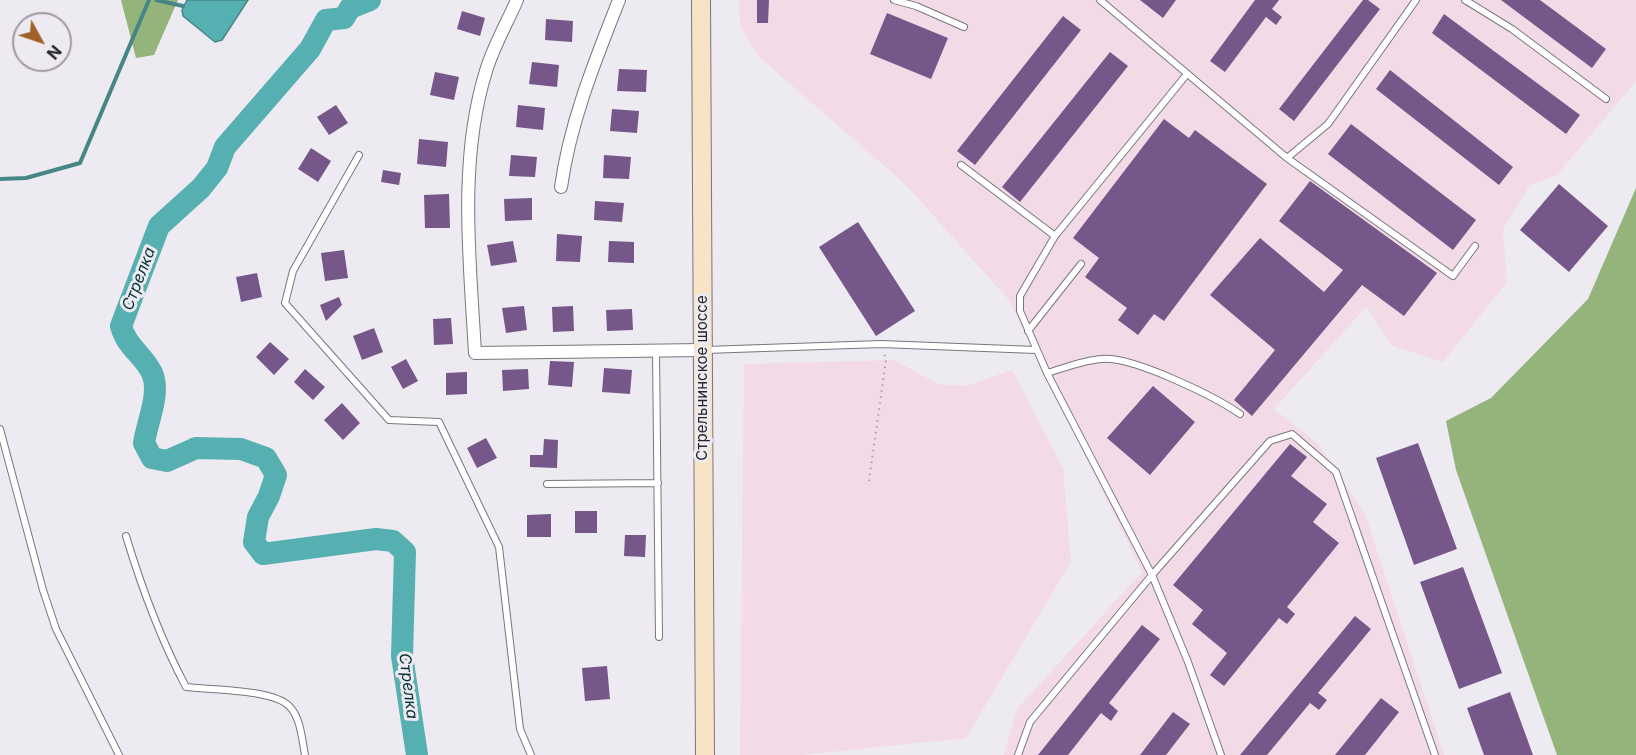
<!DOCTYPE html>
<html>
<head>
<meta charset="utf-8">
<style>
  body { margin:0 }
  #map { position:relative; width:1636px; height:755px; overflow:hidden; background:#eeeaf1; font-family:Inter,sans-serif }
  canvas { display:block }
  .north { position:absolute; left:12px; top:12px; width:60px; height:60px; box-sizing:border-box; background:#eeeaf1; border:2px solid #9e9aa0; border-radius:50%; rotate:130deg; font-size:16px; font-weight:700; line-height:24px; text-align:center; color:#252326 }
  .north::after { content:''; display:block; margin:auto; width:21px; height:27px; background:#9f6127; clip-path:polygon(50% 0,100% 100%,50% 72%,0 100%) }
</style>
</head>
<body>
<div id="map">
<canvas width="1636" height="755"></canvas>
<div class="north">N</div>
</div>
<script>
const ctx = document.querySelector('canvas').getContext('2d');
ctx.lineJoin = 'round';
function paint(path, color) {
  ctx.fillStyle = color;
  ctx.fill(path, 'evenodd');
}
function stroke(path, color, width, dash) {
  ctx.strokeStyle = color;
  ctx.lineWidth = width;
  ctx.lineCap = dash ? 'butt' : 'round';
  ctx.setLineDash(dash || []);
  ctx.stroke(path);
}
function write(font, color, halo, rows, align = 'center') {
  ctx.font = font + ' Inter,sans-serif';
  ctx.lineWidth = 6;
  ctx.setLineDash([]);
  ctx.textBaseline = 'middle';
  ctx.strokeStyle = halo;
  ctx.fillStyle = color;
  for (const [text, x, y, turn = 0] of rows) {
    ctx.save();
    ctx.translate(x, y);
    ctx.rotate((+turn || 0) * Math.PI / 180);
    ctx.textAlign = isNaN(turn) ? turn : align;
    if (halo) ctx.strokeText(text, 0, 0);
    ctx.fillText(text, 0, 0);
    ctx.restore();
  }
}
const industrial = new Path2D(`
  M739,0h897v81l-79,94 -27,10 -27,44 4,53 -64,80 -51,-16 -26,-39 -92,102 44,35 47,70 79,241h-440l13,-46 125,-137 -133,-272 -104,-116 -147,-128 -18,-30z
  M894,360l44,24 28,2 46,-16 51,98 8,94 -105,176 -164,17h-62l4,-391z`);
const forest = new Path2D(`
  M121,0h57l-24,55 -18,3z
  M1636,188v567h-79l-101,-285 -10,-49 45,-23 97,-99z`);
const water = new Path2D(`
  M187,0h61l-26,40 -7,2 -32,-26 -1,-6z`);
const stream = new Path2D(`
  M156,0l27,6
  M0,179l26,-1 54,-15 69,-163`);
const river = new Path2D(`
  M370,0l-20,8 -6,10 -18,2 -16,29 -85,98 -8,21 -16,20 -42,38 -38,100c6,22 22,28 31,47 9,20 -5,49 -8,70l8,15 15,3 29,-13 45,1 25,9 10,17 -7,21 -11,21 -4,25 9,12 113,-15 17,2 12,11 -3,104 15,99`);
const building = new Path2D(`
  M757,0h12l-1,23h-11z
  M1140,0h36l-13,18z
  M1255,0h24l-7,9 10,8 -6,8 -10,-8 -41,55 -15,-11z
  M1363,0h5l12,9 -86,112 -15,-12z
  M1501,0h39l66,49 -14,19z
  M462,11l23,7 -5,18 -23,-7z
  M887,13l61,25 -17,41 -61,-25z
  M1444,14l136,101 -14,19 -134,-101z
  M1063,16l18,14 -106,135 -18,-14z
  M546,19l27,2 -1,21 -27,-2z
  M1110,52l18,14 -108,136 -18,-15z
  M532,62l27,3 -2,22 -28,-3z
  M619,69l28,1 -1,22 -29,-1z
  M1390,70l123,97 -14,18 -123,-96z
  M435,72l24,5 -5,23 -24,-5z
  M336,105l12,18 -19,12 -12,-18z
  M518,105l27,3 -2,22 -27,-3z
  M612,109l27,2 -2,22 -27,-2z
  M1164,119l25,19 6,-8 72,54 -103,137 -10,-7 -16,21 -20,-15 9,-12 -42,-31 14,-19 -26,-20z
  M1351,124l125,96 -23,30 -125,-96z
  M419,139l29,3 -2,25 -29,-3z
  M311,148l20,13 -13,21 -20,-13z
  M511,155l26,2 -2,20 -26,-1z
  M604,155l27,2 -2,22 -26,-1z
  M383,170l18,3 -2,12 -18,-3z
  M1310,181l127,92 -33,43 -42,-31 -110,131 -18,-16 41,-50 -65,-55 50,-57 64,54 19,-22 -64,-49z
  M1559,184l49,42 -39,46 -49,-42z
  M449,194l1,34h-25l-1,-33z
  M532,198v22l-27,1 -1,-22z
  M595,201l29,2 -2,19 -28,-2z
  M858,222l57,89 -39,25 -57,-89z
  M557,234l25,2 -2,26 -24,-1z
  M513,241l4,21 -26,4 -4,-21z
  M609,241l25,1v21l-26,-1z
  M344,250l4,28 -23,3 -4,-28z
  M257,273l5,24 -21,5 -5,-25z
  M339,297l3,8 -16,16 -6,-16z
  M524,306l3,24 -21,3 -4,-25z
  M573,306l1,25 -21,1 -1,-25z
  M632,309l1,21 -26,1 -1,-21z
  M451,318l2,26 -19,1 -1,-26z
  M374,328l9,24 -21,8 -9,-24z
  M270,342l19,17 -15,16 -18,-18z
  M406,359l12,22 -15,8 -12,-22z
  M550,361l24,1 -2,25 -24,-2z
  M604,368l28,2 -2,24 -28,-2z
  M305,369l20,18 -12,13 -19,-18z
  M528,369l1,20 -26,2 -1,-21z
  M467,372v22l-21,1v-22z
  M1153,386l42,36 -45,53 -43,-37z
  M342,403l18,20 -17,17 -19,-20z
  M486,438l11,20 -20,10 -10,-20z
  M544,439l14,1 -1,28 -27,-1v-12h13z
  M1418,443l39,106 -43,16 -38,-107z
  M1290,444l17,13 -16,19 36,28 -14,18 26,21 -52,64 8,7 -8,10 -8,-6 -55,68 -14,-11 17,-22 -35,-29 11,-14 -30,-25z
  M575,511h22v22h-22z
  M551,514v23h-24v-22z
  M625,535h21l-1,22 -21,-1z
  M1463,567l39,106 -43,16 -39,-107z
  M1355,616l16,13 -53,64 9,7 -8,10 -9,-7 -43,52h-27z
  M1142,625l18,14 -51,64 9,8 -7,10 -10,-8 -33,42h-30z
  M607,666l3,33 -25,2 -3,-33z
  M1510,692l23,63h-49l-17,-47z
  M1381,698l18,14 -34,43h-30z
  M1173,712l17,12 -24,31h-26z`);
const path = new Path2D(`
  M869,481l17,-121 -2,-7`);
const lane = new Path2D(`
  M894,0l22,6 48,21
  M1100,0l187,158 41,-34 88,-124
  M1465,0l47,29 94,70
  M1187,74l-132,162 -35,60v15l27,62 105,202 36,87 33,93
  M359,155l-66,116 -8,32 104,117 50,2 60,125 21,182 11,26
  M1287,158l166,118 22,-30
  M961,165l94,71
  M1028,331l53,-67
  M705,350l176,-6 155,6
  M656,351l3,286
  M1047,373c17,-5 37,-13 55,-14 30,-3 112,37 138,55
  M0,429l43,161 13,39 63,126
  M547,484l111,-1
  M126,536c16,53 34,102 60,151 25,3 88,2 104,20 11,12 12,33 15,48
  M1018,755l12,-33 122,-147 118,-134 22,-7 44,38 99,283`);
const street = new Path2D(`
  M517,0c-10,23 -24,47 -31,71 -28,90 -16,191 -11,282l227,-3
  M561,187c9,-65 34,-126 58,-187`);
const secondary = new Path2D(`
  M701,0l4,755`);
const streetNames = [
  ["Стрельнинское шоссе",702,378,-90]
];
const waterNames = [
  ["Стрелка",139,279,-69],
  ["Стрелка",408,686,83]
];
paint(industrial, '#f2dbe6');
paint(forest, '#94b47b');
paint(water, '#56b0b1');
stroke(water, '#478687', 1.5);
stroke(stream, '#478687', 4);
stroke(river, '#56b0b1', 22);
paint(building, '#76578a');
stroke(lane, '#79767c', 8);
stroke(street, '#79767c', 14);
stroke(secondary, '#79767c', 20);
stroke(path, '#a4a1a7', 2, [1.5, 4.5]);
stroke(lane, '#fff', 6);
stroke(street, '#fff', 12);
stroke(secondary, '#f7e4c6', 18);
write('15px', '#252326', '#eeeaf1', streetNames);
write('italic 16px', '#053333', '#eeeaf1', waterNames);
</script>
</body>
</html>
